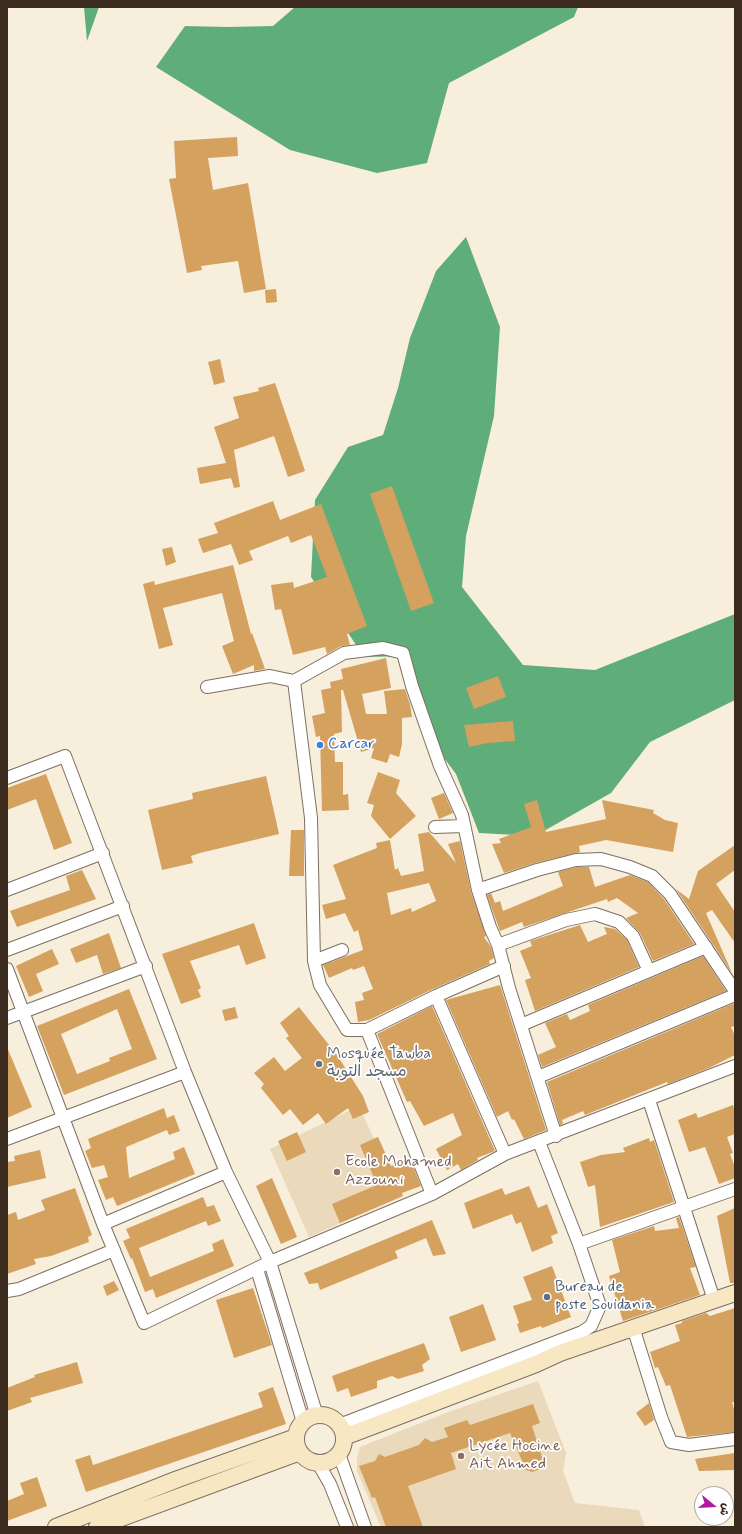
<!DOCTYPE html>
<html>
<head>
<meta charset="utf-8">
<style>
  body { margin:0 }
  #map { position:relative; width:742px; height:1534px; overflow:hidden; background:#f7eedc; font-family:Mynerve,"Playpen Sans Arabic",sans-serif }
  canvas { display:block }
  .frame { position:absolute; inset:0; border:8px solid #3b2a1e; pointer-events:none }
  .north { position:absolute; left:694px; top:1486px; width:40px; height:40px; box-sizing:border-box; background:#fff; border:1px solid #b1aaa5; border-radius:50%; rotate:108deg; font-size:11px; font-weight:700; line-height:16px; text-align:center; color:#3b2a1e }
  .north::after { content:''; display:block; margin:auto; width:14px; height:18px; background:#b5179e; clip-path:polygon(50% 0,100% 100%,50% 72%,0 100%) }
</style>
</head>
<body>
<div id="map">
<canvas width="742" height="1534"></canvas>
<div class="frame"></div>
<div class="north">ش</div>
</div>
<script>
const ctx = document.querySelector('canvas').getContext('2d');
ctx.lineJoin = 'round';
function paint(path, color) {
  ctx.fillStyle = color;
  ctx.fill(path, 'evenodd');
}
function stroke(path, color, width, dash) {
  ctx.strokeStyle = color;
  ctx.lineWidth = width;
  ctx.lineCap = dash ? 'butt' : 'round';
  ctx.setLineDash(dash || []);
  ctx.stroke(path);
}
function write(font, color, halo, rows, align = 'center') {
  ctx.font = font + ' Mynerve,"Playpen Sans Arabic",sans-serif';
  ctx.lineWidth = 3.5;
  ctx.setLineDash([]);
  ctx.textBaseline = 'middle';
  ctx.strokeStyle = halo;
  ctx.fillStyle = color;
  for (const [text, x, y, turn = 0] of rows) {
    ctx.save();
    ctx.translate(x, y);
    ctx.rotate((+turn || 0) * Math.PI / 180);
    ctx.textAlign = isNaN(turn) ? turn : align;
    if (halo) ctx.strokeText(text, 0, 0);
    ctx.fillText(text, 0, 0);
    ctx.restore();
  }
}
const built = new Path2D(`
  M359,1106l15,33 4,-2 25,59 -94,41 -39,-88z
  M538,1381l28,72 -3,18 12,32 64,7 6,17h-264l-24,-56v-13l3,-11 91,-36z`);
const forest = new Path2D(`
  M84,7h15l-12,34z
  M295,7h283l-4,10 -125,66 -22,80 -50,10 -87,-23 -134,-83 29,-41 43,1 45,-1z
  M466,237l34,90 -6,89 -28,120 -4,51 61,78 72,5 140,-56v86l-85,42 -39,51 -76,43 -56,-3 -23,-59 -27,-36 -21,-82 -44,1 -53,-80 4,-77 33,-53 35,-12 15,-47 12,-50 26,-67z`);
const building = new Path2D(`
  M237,137l1,19 -30,2 5,32 35,-7 18,106 -22,4 -6,-32 -37,5 1,4 -15,3 -18,-94 7,-1 -2,-37z
  M276,289l1,13 -11,1 -1,-13z
  M220,359l5,23 -11,3 -6,-23z
  M275,383l30,88 -17,6 -14,-41 -40,14 6,37 -6,1 -3,-10 -31,6 -3,-16 29,-5 -12,-36 25,-9 -6,-21 26,-6 -1,-3z
  M392,486l42,117 -23,8 -41,-117z
  M273,501l7,19 41,-16 46,122 -20,8 3,11 -9,1 -14,8 -2,-7 -32,8 -12,-46 -6,1 -4,-25 22,-3 1,6 33,-11 -16,-42 -20,8 -3,-7 -39,15 4,9 -14,5 -8,-21 -28,9 -5,-14 20,-6 -4,-10z
  M172,547l4,15 -10,4 -4,-17z
  M233,565l18,69 1,-1 13,36 -11,2v-6l-21,9 -11,-28 12,-5 -12,-48 -59,15 10,37 -14,4 -16,-65 11,-3 1,4z
  M386,658l5,30 -29,6 4,20h21l-3,-23 21,-2 5,15 2,13 -10,1v26l-3,13 -9,-3 -3,9 -16,-5 3,-10 -13,4 -18,-62h-2l1,42 -8,2 1,28h8v33l5,-1 1,16 -27,1 -2,-75 -4,1 -4,-21 13,-3 -4,-23 10,-2 -1,-6 13,-3 -2,-10z
  M498,676l8,21 -32,12 -8,-21z
  M513,721l2,20 -27,2 -19,4 -5,-22z
  M378,772l22,8 -4,13 20,23 -26,23 -19,-23 3,-11 -7,-2z
  M46,774l26,69 -18,7 -18,-51 -29,11v-22z
  M266,776l13,58 -79,19 -9,3 2,7 -31,7 -14,-60 45,-11 -1,-6z
  M444,793l9,20 -14,6 -8,-21z
  M537,800l9,32 60,-13 -4,-19 52,10 -1,3 12,7 13,3 -5,29 -67,-12 -27,6 1,6 -45,11 -31,10 -12,-29 9,-1 -2,-4 32,-12 -7,-23z
  M291,830h13v46h-15z
  M429,832l27,31 -8,-19 12,-3 11,51 15,44 -2,1 7,10 3,11 -5,3 1,3 -57,25 -64,31 -11,2 -3,-20 9,-2 -2,-7 11,-4 -9,-23 -11,4 -1,-2 -23,10 -6,-13 40,-15 -5,-20 -4,2 -9,-19 -19,6 -4,-14 24,-6 -13,-34 44,-17 -1,-5 14,-3 5,30 3,-2 3,8 23,-5 -6,-37zM429,883l7,18 -24,11 -1,-4 -20,7 -4,-22z
  M735,845v25l-19,14 19,28v31l-23,-33 -6,3 26,60 -56,-84 13,10 9,-28z
  M577,867h12l6,20 35,-12 18,7 16,17 30,45 -41,17 -13,-28 -14,-15 12,-5 -21,-15 -9,4 -1,-3 -83,28 -2,-5 -22,9 -13,-36 4,-2 4,10 5,-2 3,10 60,-25 -5,-14z
  M82,870l14,29 -79,28 -7,-16 60,-21 -4,-14z
  M254,923l12,35 -20,7 -7,-20 -49,16 11,27 -3,2 3,7 -20,7 -19,-50z
  M580,925l8,17 19,-8 -3,-7 11,2 12,11 12,27 -104,44 -10,-31 6,-2 -11,-27 12,-5 -2,-5z
  M109,933l12,35 -18,6 -6,-19 -21,8 -6,-14z
  M52,949l7,15 -23,10 7,17 -14,6 -13,-31z
  M703,956l23,35 -184,76 -4,-12 18,-8 -11,-24 22,-9 3,6 20,-9 -2,-6z
  M500,985l46,145 -22,9 -10,-20 -2,1 -4,-9 -11,6 -51,-117z
  M129,989l28,70 -93,36 -27,-69zM117,1009l15,40 -23,9 1,3 -33,13 -16,-40z
  M735,1003v23l-4,1 4,9v19l-26,13 -41,16 -1,-2 -82,33 -2,-4 -21,9 1,4 -3,1 -13,-43z
  M432,1006l63,145 -18,7 1,2 -17,10 -3,-6 -11,6 -11,-21 26,-14 -9,-22 -29,13 -14,-25 -3,1 -30,-68z
  M235,1007l3,11 -13,3 -3,-11z
  M299,1007l38,48 26,41 6,16 -16,7 -5,-11 -22,16 -8,-11 -15,12 -13,-16 -7,6 -22,-27 3,-4 -10,-11 20,-16 11,14 17,-13 -16,-20 3,-2 -9,-13z
  M7,1047l25,60 -25,11z
  M733,1105l2,6v23l-8,3 6,16 -3,1 5,13v11l-16,6 -14,-37 -16,5 -11,-32 18,-7 2,5z
  M164,1108l3,10 7,-3 6,16 -11,4 -2,-5 -41,17 3,31 46,-19 -2,-7 11,-5 11,27 -78,32 -4,-9 -7,3 -8,-20 10,-3 -4,-12 -12,3 -7,-17 6,-3 -3,-9z
  M297,1132l9,20 -19,9 -9,-20z
  M378,1137l13,29 19,-7 11,27 -19,7 1,3 -63,27 -8,-19 45,-19 -17,-40z
  M649,1138l1,4 4,-2 20,62 -74,25 -5,-42 -7,2 -8,-25 21,-7 24,-3 -2,-4z
  M40,1150l6,28 -39,9v-25l8,-1 -1,-5z
  M272,1178l25,59 -16,7 -25,-58z
  M529,1186l9,22 9,-4 11,29 -7,3 2,7 -21,9 -11,-30 -5,2 -4,-10 -39,15 -9,-26 38,-15 3,7z
  M75,1188l17,47 -4,2 1,5 -38,14 -17,3 2,5 -29,10v-59l9,-3 2,8 27,-10 -4,-10z
  M203,1197l4,10 7,-2 7,16 -13,5 -2,-5 -67,27 11,29 64,-26 -2,-7 11,-5 11,27 -78,32 -3,-9 -8,3 -13,-34 -1,1 -8,-18 7,-3 -4,-9z
  M735,1208v75h-5l-13,-67z
  M679,1217l17,50 -6,1 10,27 -77,26 -14,-45 11,-4 -8,-32 42,-14 1,5 24,-3 -3,-10z
  M432,1220l14,34 -13,2 -7,-18 -31,13 3,7 -78,32 -2,-7 -9,1 -5,-11z
  M552,1266l19,51 -29,11 -1,-2 -21,7 -3,-9 2,-1 -6,-17 19,-6 -9,-23z
  M114,1281l5,9 -12,6 -4,-10z
  M253,1288l19,57 -38,13 -18,-58z
  M483,1304l13,36 -35,12 -12,-35z
  M735,1308v94h-3l3,11v19l-48,5 -17,-52 -4,1 -8,-19 -3,1 -5,-16 30,-11 -5,-16 7,-2v-2l24,-8 4,3z
  M424,1343l6,16 -8,6 2,6 -26,8 -6,-3 -15,5v7l-26,9 -3,-9 -11,4 -5,-16z
  M77,1362l6,21 -53,15 2,4 -25,9v-23l28,-11 -1,-2z
  M273,1387l13,37 -200,68 -11,-32 15,-5 3,10 170,-58 -5,-14z
  M649,1403l5,17 -9,6 -9,-13z
  M533,1404l7,19 -8,3 11,34 -1,6 -4,4 -6,2 -6,-2 -16,-37 -59,20 5,16 -48,17 15,41h-37l-11,-30 -3,1 -13,-32 16,-5 4,-7 6,3 34,-12 6,-7 7,4 16,-5 -4,-9 23,-8 3,5z
  M735,1453v17l-36,1 -4,-12z
  M37,1477l10,29 -40,15v-20l17,-7 -4,-11z`);
const street = new Path2D(`
  M207,687l63,-11 24,5
  M7,778l58,-22 120,316 41,100 44,90 47,154
  M435,827l29,-1
  M7,890l96,-37
  M478,890l59,-20 39,-10 25,-1 29,8 22,9 18,18 65,97
  M498,945l68,-25 29,-6 24,8 14,14 16,35
  M7,950l116,-44
  M314,961l28,-11
  M7,969l96,255 41,99 126,-61 162,-68 73,-40 230,-88
  M436,996l69,158
  M7,1018l139,-52
  M521,1025l185,-78
  M367,1030l69,-34 68,-30
  M538,1077l197,-82
  M649,1100l65,200
  M7,1139l178,-67
  M432,1194l-65,-164h-20l-27,-45 -6,-24 -3,-143 -17,-137 50,-28 39,-5 20,5 9,33 28,80 22,49 16,75 12,37 8,18 11,43 47,148
  M103,1224l123,-52
  M579,1244l156,-55
  M257,1269l46,153
  M7,1291l12,-2 95,-39
  M633,1327l28,90 10,25 18,3 46,-6
  M339,1425l243,-93 9,-6 9,-20 -21,-62 -40,-102
  M339,1454l26,73
  M318,1463l12,21 17,43`);
const secondary = new Path2D(`
  M296 1439a24 24 0 1 1 48 0a24 24 0 1 1-48 0Z
  M344,1437l192,-73 24,-11 175,-60
  M56,1527l122,-48 118,-42
  M97,1527l203,-75`);
const markers = [
  [320,745,4,"#3f7fe0"],
  [319,1064,4,"#6b7280"],
  [337,1172,4,"#8d6e63"],
  [547,1297,4,"#5c6f8a"],
  [461,1456,4,"#8d6e63"]
];
const shopNames = [
  ["Carcar",328,745]
];
const worshipNames = [
  ["Mosquée Tawba",327,1055],
  ["مسجد التوبة",327,1073]
];
const educationNames = [
  ["Ecole Mohamed",345,1163],
  ["Azzouni",345,1181],
  ["Lycée Hocine",469,1447],
  ["Ait Ahmed",469,1465]
];
const serviceNames = [
  ["Bureau de",555,1288],
  ["poste Souidania",555,1306]
];
paint(built, '#ead9ba');
paint(forest, '#5fae79');
paint(building, '#d4a15e');
stroke(street, '#7d6f60', 14);
stroke(secondary, '#7d6f60', 18);
stroke(street, '#fff', 12);
stroke(secondary, '#f8e7c3', 16);
for (const [x, y, r, color] of markers) {
  const dot = new Path2D();
  dot.arc(x, y, r, 0, 2 * Math.PI);
  ctx.fillStyle = color;
  ctx.fill(dot);
  stroke(dot, '#fff', 1.5);
}
write('16px', '#366cbe', '#fff', shopNames, 'left');
write('16px', '#5b616d', '#fff', worshipNames, 'left');
write('16px', '#785e54', '#fff', educationNames, 'left');
write('16px', '#4e5e75', '#fff', serviceNames, 'left');
</script>
</body>
</html>
